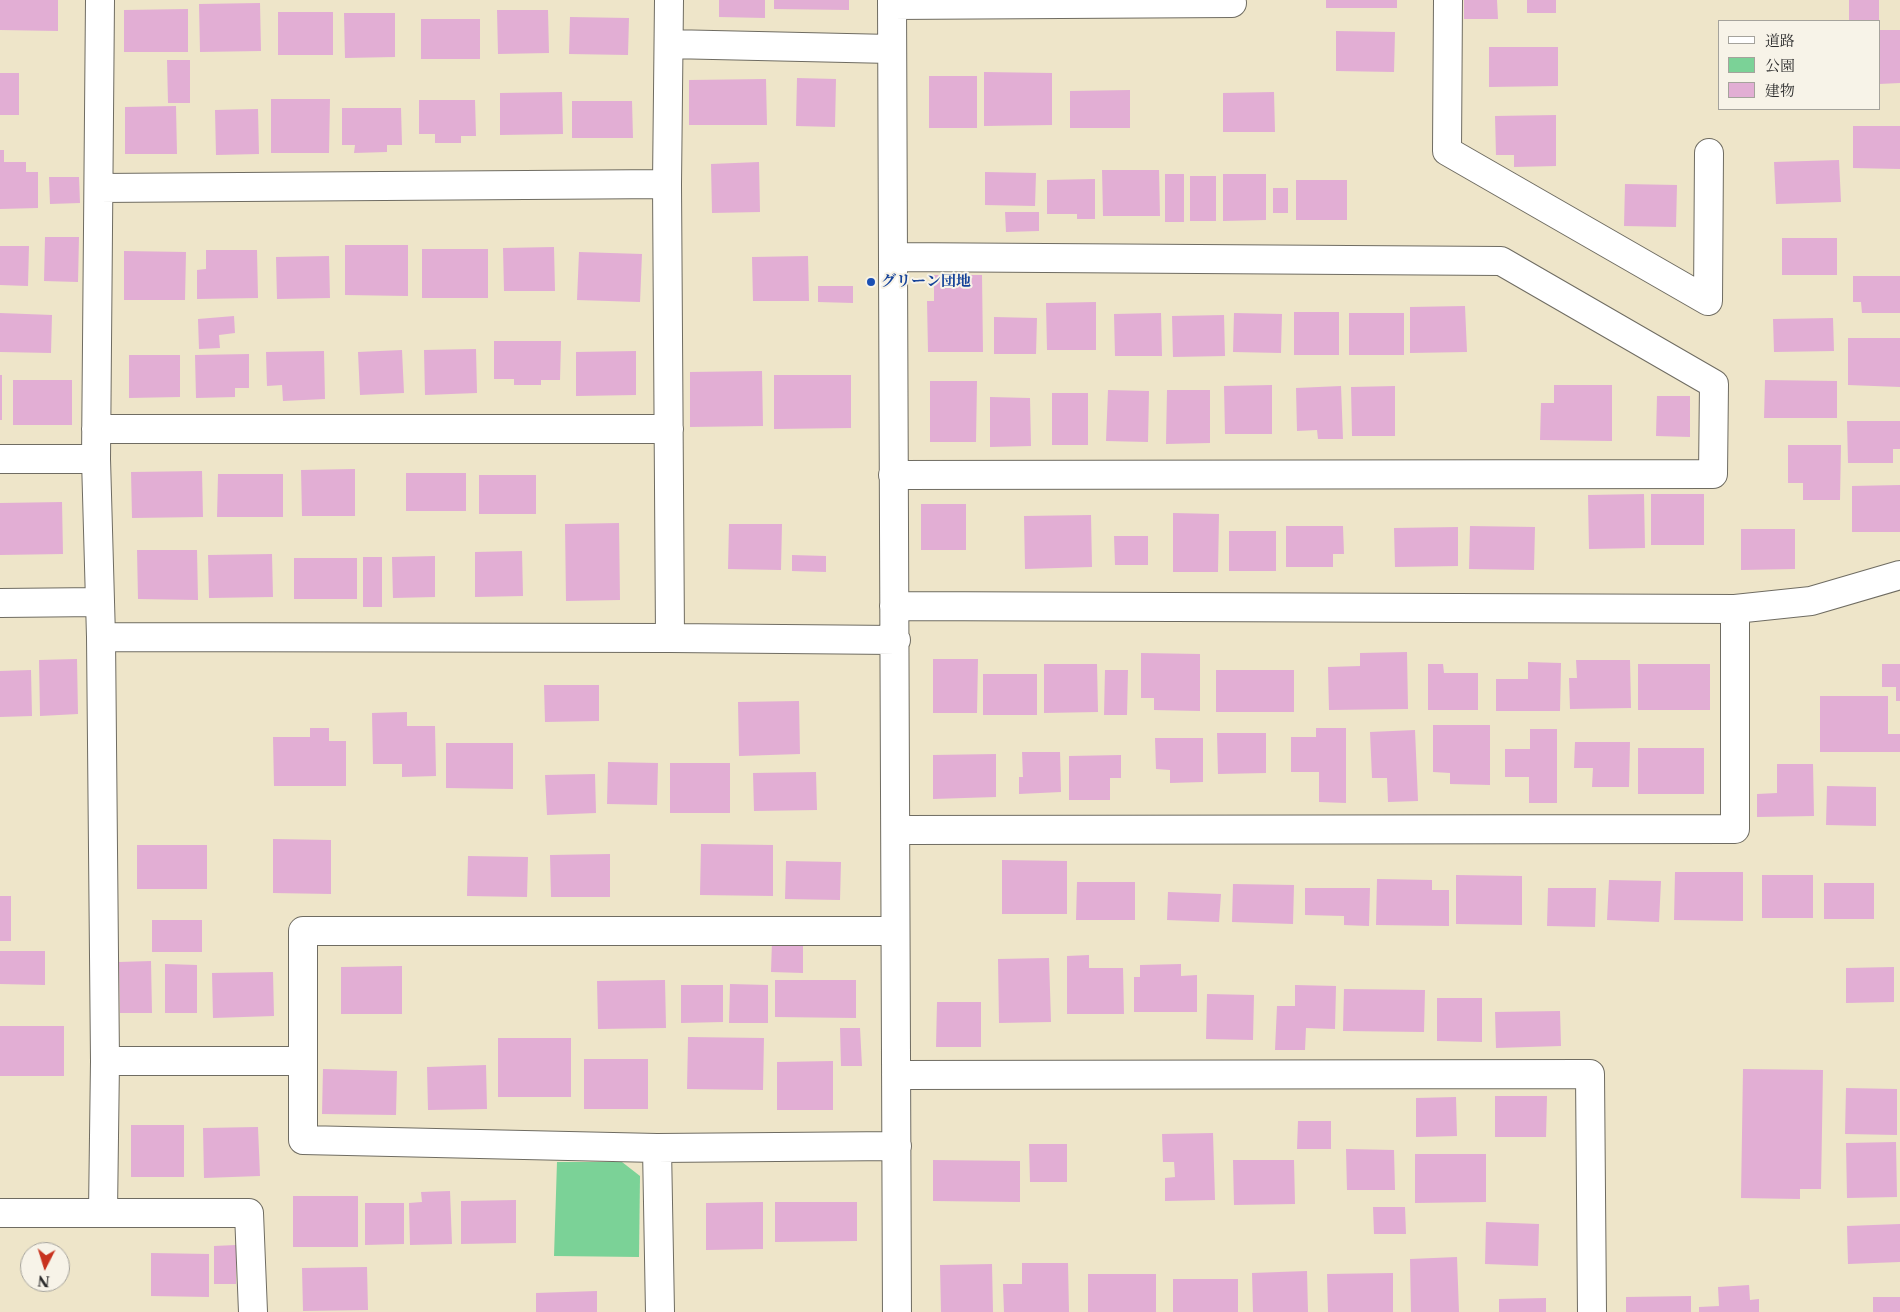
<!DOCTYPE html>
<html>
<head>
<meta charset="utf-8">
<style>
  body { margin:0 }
  #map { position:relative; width:1900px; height:1312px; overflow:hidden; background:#eee5c9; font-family:"Libre Caslon Text","Noto Serif JP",serif }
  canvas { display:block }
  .legend { position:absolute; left:1718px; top:20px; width:162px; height:90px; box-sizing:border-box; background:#f7f3e8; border:1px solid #a5a39c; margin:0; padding:6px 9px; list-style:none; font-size:15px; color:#2b2b2b }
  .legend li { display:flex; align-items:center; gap:10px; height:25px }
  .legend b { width:25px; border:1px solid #a5a39c }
  .north { position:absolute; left:20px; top:1242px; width:50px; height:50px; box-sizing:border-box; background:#f7f3e8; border:1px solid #a5a39c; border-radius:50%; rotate:185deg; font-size:14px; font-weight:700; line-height:20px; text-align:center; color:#2b2b2b }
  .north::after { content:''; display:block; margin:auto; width:18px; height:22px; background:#c8321e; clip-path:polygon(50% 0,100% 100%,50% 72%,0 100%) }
</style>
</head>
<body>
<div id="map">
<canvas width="1900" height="1312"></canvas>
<ul class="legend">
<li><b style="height:6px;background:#fff"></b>道路</li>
<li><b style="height:14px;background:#7bd297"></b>公園</li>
<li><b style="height:14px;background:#e2aed4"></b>建物</li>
</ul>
<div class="north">N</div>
</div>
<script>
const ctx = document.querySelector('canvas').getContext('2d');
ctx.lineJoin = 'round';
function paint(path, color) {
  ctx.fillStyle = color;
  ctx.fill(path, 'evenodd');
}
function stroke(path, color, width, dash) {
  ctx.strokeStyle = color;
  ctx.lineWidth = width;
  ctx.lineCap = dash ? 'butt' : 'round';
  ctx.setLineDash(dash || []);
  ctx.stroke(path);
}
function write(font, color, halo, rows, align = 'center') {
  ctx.font = font + ' "Libre Caslon Text","Noto Serif JP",serif';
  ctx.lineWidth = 4;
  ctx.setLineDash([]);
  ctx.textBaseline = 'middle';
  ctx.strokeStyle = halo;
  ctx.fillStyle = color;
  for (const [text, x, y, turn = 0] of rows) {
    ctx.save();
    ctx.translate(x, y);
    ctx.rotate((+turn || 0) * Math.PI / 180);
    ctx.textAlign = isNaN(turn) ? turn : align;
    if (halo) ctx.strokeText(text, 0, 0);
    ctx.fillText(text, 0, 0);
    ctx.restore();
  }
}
const green = new Path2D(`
  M557,1162h65l18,14 -1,81 -85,-1z`);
const building = new Path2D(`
  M0,0h58v31l-58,-1z
  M719,0h46v18l-46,-1z
  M774,0h75v10l-75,-1z
  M1326,0h71v8h-71z
  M1464,0h33l1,19h-34z
  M1527,0h29v13h-29z
  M1849,0h30v21h-30z
  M260,3l1,48 -61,1 -1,-48z
  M188,9v43h-64v-42z
  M497,10h51l1,43 -51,1z
  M278,12h55v43h-55z
  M344,13h51v44l-50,1z
  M570,17l59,1 -1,37 -59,-1z
  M421,19h59v40h-59z
  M1879,30h21v53l-21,1z
  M1336,31l59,1 -1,40 -58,-1z
  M1489,47h69v39l-69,1z
  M167,60h23v43h-22z
  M984,72l68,1v52l-68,1z
  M0,73h19v42h-19z
  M929,76h48v52h-48z
  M797,78l39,1 -1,48 -39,-1z
  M766,79l1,46h-78v-45z
  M1130,90v38h-60v-37z
  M562,92l1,42 -63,1v-42z
  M1274,92l1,40h-52v-39z
  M271,99h59l-1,54h-58z
  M419,100h56l1,36h-15v7h-26v-9h-16z
  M572,101h60l1,37h-61z
  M176,106l1,48h-52v-47z
  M342,108h59l1,37h-15v7l-33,1 1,-8h-13z
  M258,109l1,45 -43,1 -1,-45z
  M1556,115v51l-42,1v-12h-18l-1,-39z
  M1853,126h47v43l-47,-1z
  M0,150h4v12h22v10h12v36l-38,1z
  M1839,160l2,42 -65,2 -2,-42z
  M759,162l1,50 -48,1 -1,-49z
  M1102,170h57l1,46h-57z
  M985,172l51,1 -1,33 -50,-1z
  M1165,174h19v48h-19z
  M1223,174h43v46l-43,1z
  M1190,176h26v45h-26z
  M49,177h30l1,26 -30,1z
  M1095,179v40h-18v-5h-30v-34z
  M1296,180h51v40h-51z
  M1625,184l52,1 -1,42 -52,-1z
  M1273,188h15v25h-15z
  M1005,212h34v19l-33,1z
  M45,237h34l-1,45 -34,-1z
  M1782,238h55v37h-55z
  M345,245h63v51l-63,-1z
  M0,246h29l-1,40 -28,-1z
  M554,247l1,44h-51l-1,-43z
  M422,249h66v49h-66z
  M206,250h51l1,48 -61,1v-29l9,-1z
  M124,251l62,1 -1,48h-61z
  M579,252l63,2 -2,48 -63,-2z
  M329,256l1,42 -53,1 -1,-42z
  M808,256l1,45h-56l-1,-44z
  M934,275h48l1,77h-55l-1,-51h7z
  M1853,276h47v37h-38l-1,-11h-8z
  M818,286h35v17l-35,-1z
  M1096,302v48h-49l-1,-47z
  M1465,306l2,46 -57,1v-46z
  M1294,312h45v43h-45z
  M0,313l52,2 -1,38 -51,-1z
  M1161,313l1,43h-47l-1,-42z
  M1234,313l48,1 -1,39 -48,-1z
  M1349,313h55v42h-55z
  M1224,315l1,41 -52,1 -1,-41z
  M234,316l1,17 -16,2 1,13 -21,1 -1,-30z
  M994,317l43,1 -1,36h-42z
  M1833,318l1,33 -60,1 -1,-33z
  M1848,338h52v49l-52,-2z
  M494,341h67l-1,39h-19v5h-27v-6h-20z
  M476,349l1,44 -52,2 -1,-45z
  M402,350l2,43 -44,2 -2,-43z
  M324,351l1,48 -42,2 -1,-16 -15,1 -1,-34z
  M636,351v44l-60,1v-44z
  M249,354v34h-14v9l-39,1 -1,-43z
  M129,355h51v42l-51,1z
  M762,371l1,55 -73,1v-55z
  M0,375h2v45h-2z
  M774,375h77v53l-77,1z
  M13,380h59v45h-59z
  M1765,380l72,1v37h-73z
  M930,381h47l-1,61h-46z
  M1272,385v49h-47l-1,-48z
  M1554,385h58v56l-72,-1 1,-37h13z
  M1341,386l2,53h-25l-1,-9 -20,1 -1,-43z
  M1395,386v50h-43l-1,-49z
  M1108,390l41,1 -1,51 -42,-1z
  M1167,390h43v53l-44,1z
  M1052,393h36v52h-36z
  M1657,396h33v41l-34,-1z
  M990,397l40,1 1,48 -41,1z
  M1847,421h53v28h-7v14h-45z
  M1788,445h53l-1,55h-37v-17h-15z
  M355,469v47h-53l-1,-46z
  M202,471l1,46 -71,1 -1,-46z
  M406,473h60v38h-60z
  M218,474h65v43h-66z
  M479,475h57v39h-57z
  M1900,485v47h-48v-46z
  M1644,494l1,54 -56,1 -1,-54z
  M1651,494h53v51h-53z
  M62,502l1,52 -63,1v-52z
  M921,504h45v46h-45z
  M1173,513l46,1 -1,58h-45z
  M1091,515l1,52 -67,2 -1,-53z
  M619,523l1,77 -54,1 -1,-77z
  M729,524h53l-1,46 -53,-1z
  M1286,526h57l1,28h-11v13h-47z
  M1470,526l65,1 -1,43 -65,-1z
  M1458,527v39l-63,1 -1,-39z
  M1741,529h54v40l-54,1z
  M1229,531h47v40h-47z
  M1114,536h34v29h-33z
  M137,550h60l1,50 -60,-1z
  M522,551l1,45 -48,1v-45z
  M272,554l1,43 -64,1 -1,-43z
  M792,555l34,1v16l-34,-1z
  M435,556v41l-42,1 -1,-41z
  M363,557h19v50h-19z
  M294,558h63v41h-63z
  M1407,652l1,57 -79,1 -1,-43 32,-1v-13z
  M1141,653l59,1v57l-46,-1v-12h-13z
  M77,659l1,55 -38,2 -1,-56z
  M933,659h45l-1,54h-44z
  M1576,660h54l1,48 -61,1 -1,-31h8z
  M1528,662l33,1 -1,48h-64v-32h32z
  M1044,664h53l1,48 -54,1z
  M1428,664h15l1,9h34v37h-50z
  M1638,664h72v46h-72z
  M1882,664h18v37h-4v-14h-14z
  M31,670l1,46 -32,1v-46z
  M1105,670h23l-1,45h-23z
  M1216,670h78v42h-78z
  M983,674h54v41h-54z
  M544,685h55v36l-54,1z
  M1820,696h68v38h12v18h-80z
  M799,701l1,53 -61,2 -1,-54z
  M407,712v14h28l1,50 -34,1v-13h-29l-1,-51z
  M1433,725h57v60l-40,-1v-11l-17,-1z
  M310,728h19v13h17v45h-72l-1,-49h37z
  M1316,728h30v75l-27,-1v-30h-28v-35h25z
  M1530,729h27v74h-28v-26h-24v-28h25z
  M1415,730l3,71 -30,1 -1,-24h-15l-2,-46z
  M1217,733h49v40l-48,1z
  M1155,738h48v44l-33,1v-13l-14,-1z
  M1575,742h55l-1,45h-37l1,-19h-19z
  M446,743h67v46l-67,-1z
  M1638,748h66v46h-66z
  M1022,752h38l1,40 -42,2v-17h4z
  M996,754v43l-63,2v-44z
  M1121,755v23h-11v22h-41v-44z
  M608,762l50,1 -1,42 -50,-1z
  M670,763h60v50h-60z
  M1777,764h36l1,52 -57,1v-23l20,-1z
  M816,772l1,38 -63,1 -1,-38z
  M595,774l1,39 -49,2 -2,-40z
  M1827,786l49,1v39l-50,-1z
  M273,839l58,1v54l-58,-1z
  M701,844l72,1v51l-73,-1z
  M137,845h70v44h-70z
  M610,854v43h-59l-1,-42z
  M468,856l60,1 -1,40 -60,-1z
  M1002,860l65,1v53h-65z
  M786,861l55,1 -1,38 -55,-1z
  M1675,872h68v49l-69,-1z
  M1456,875l66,1v49l-66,-1z
  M1762,875h51v43h-51z
  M1377,879l55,1v10h17v36l-73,-1z
  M1609,880l52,1 -2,41 -52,-2z
  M1077,882h58v38h-59z
  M1824,883h50v36h-50z
  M1233,884l61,1 -1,39 -61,-2z
  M1305,888h65l-1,38 -25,-1v-9l-39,-1z
  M1548,888h48l-1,39 -48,-1z
  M1168,892l53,2 -2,28 -52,-2z
  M0,896h11v45h-11z
  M152,920h50v32h-50z
  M772,941l31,1v31l-32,-1z
  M0,951h45v34l-45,-1z
  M1089,955v13h34l1,46h-57v-58z
  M1049,958l2,64 -52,1 -1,-64z
  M151,961l1,52h-32l-1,-51z
  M165,964l32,1v48h-32z
  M1181,964v12l16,-1v37h-63v-35h6v-12z
  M402,966v48h-61v-47z
  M1894,967v35l-48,1v-35z
  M273,972l1,44 -61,2 -1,-45z
  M665,980l1,48 -68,1 -1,-48z
  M775,980h81v38l-81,-1z
  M730,984l38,1v38h-39z
  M681,985h42v37l-42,1z
  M1295,985l41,1 -1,43 -29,-1 -1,22h-30l2,-44h18z
  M1344,989l81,1 -1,42 -81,-1z
  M1207,994l47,1 -1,45 -47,-1z
  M1437,998h45v44l-45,-1z
  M937,1002h44v45h-45z
  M1560,1011l1,35 -65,2 -1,-36z
  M0,1026h64v50h-64z
  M840,1028h20l2,38h-21z
  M688,1037l76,1 -1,52 -76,-1z
  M498,1038h73v59h-73z
  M584,1059h64v50h-64z
  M833,1061v49h-56v-48z
  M486,1065l1,44 -59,1 -1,-43z
  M323,1069l74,2 -1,44 -74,-1z
  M1743,1069l80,1 -2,119h-21v10l-59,-1z
  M1846,1088l51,1v46l-52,-1z
  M1495,1096h52l-1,41h-51z
  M1456,1097l1,39 -41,1v-39z
  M1298,1121h33v28h-34z
  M131,1125h53v52h-53z
  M258,1127l2,49 -56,2 -1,-50z
  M1213,1133l2,67 -50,1v-23l10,-1 -1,-15h-11l-1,-28z
  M1896,1142l1,55 -50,1 -1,-55z
  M1029,1144h38v38h-37z
  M1346,1149l48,1 1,40h-48z
  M1415,1154h71v48l-71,1z
  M933,1160l87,1v41l-87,-1z
  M1233,1160h61l1,44 -61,1z
  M450,1191l2,53 -42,1 -1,-42 13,-1 -1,-10z
  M293,1196h65v51h-65z
  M516,1200v43l-55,1v-43z
  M763,1202v47l-57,1v-47z
  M775,1202h82v39l-82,1z
  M365,1203h39v41l-39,1z
  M1373,1207h32l1,27h-32z
  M1486,1222l53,2 -1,42 -53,-2z
  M1900,1224v38l-52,2 -1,-38z
  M236,1245v39h-22v-38z
  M151,1253l58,1v43l-58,-1z
  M1457,1257l2,55h-48l-1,-53z
  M1022,1263h46l1,49h-65l-1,-28h19z
  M992,1264l1,48h-52l-1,-47z
  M367,1267l1,43 -65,1 -1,-43z
  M1307,1271l1,41h-55l-1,-39z
  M1393,1273v39h-65l-1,-38z
  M1088,1274h68v38h-68z
  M1173,1279h65v33h-65z
  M1749,1285l1,15 9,-1v13h-60v-5l20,-1 -1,-19z
  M597,1291v21h-61v-19z
  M1691,1296v16h-65v-15z
  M1873,1297h27v15h-27z
  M1546,1298v14h-47v-13z`);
const street = new Path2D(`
  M100,0l-4,459 5,178 4,424 -2,151
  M669,0l-2,184 3,454
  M892,0l5,1312
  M1448,0l-1,151 261,150 1,-148
  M892,5l340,-2
  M669,44l222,5
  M99,188l568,-4
  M96,429h573
  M0,459h96
  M893,475l820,-1 1,-90 -213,-123 -607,-4
  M0,603l99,-1
  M894,606l841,3 76,-8 89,-26
  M101,637l569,1 226,2
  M896,830l839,-1v-220
  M895,931h-592v209l354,8 240,-2
  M105,1061h197
  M896,1075l694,-1 2,238
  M657,1148l3,164
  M0,1213h249l4,99`);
const markers = [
  [871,282,5,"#1a4fb4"]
];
const transitNames = [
  ["グリーン団地",881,282]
];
paint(green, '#7bd297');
paint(building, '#e2aed4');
stroke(street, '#6f6c62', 30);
stroke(street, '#fff', 28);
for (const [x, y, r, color] of markers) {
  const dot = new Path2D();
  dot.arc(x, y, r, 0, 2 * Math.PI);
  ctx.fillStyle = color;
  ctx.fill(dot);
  stroke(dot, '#f7f3e8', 2);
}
write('bold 15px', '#164399', '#f7f3e8', transitNames, 'left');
</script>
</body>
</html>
